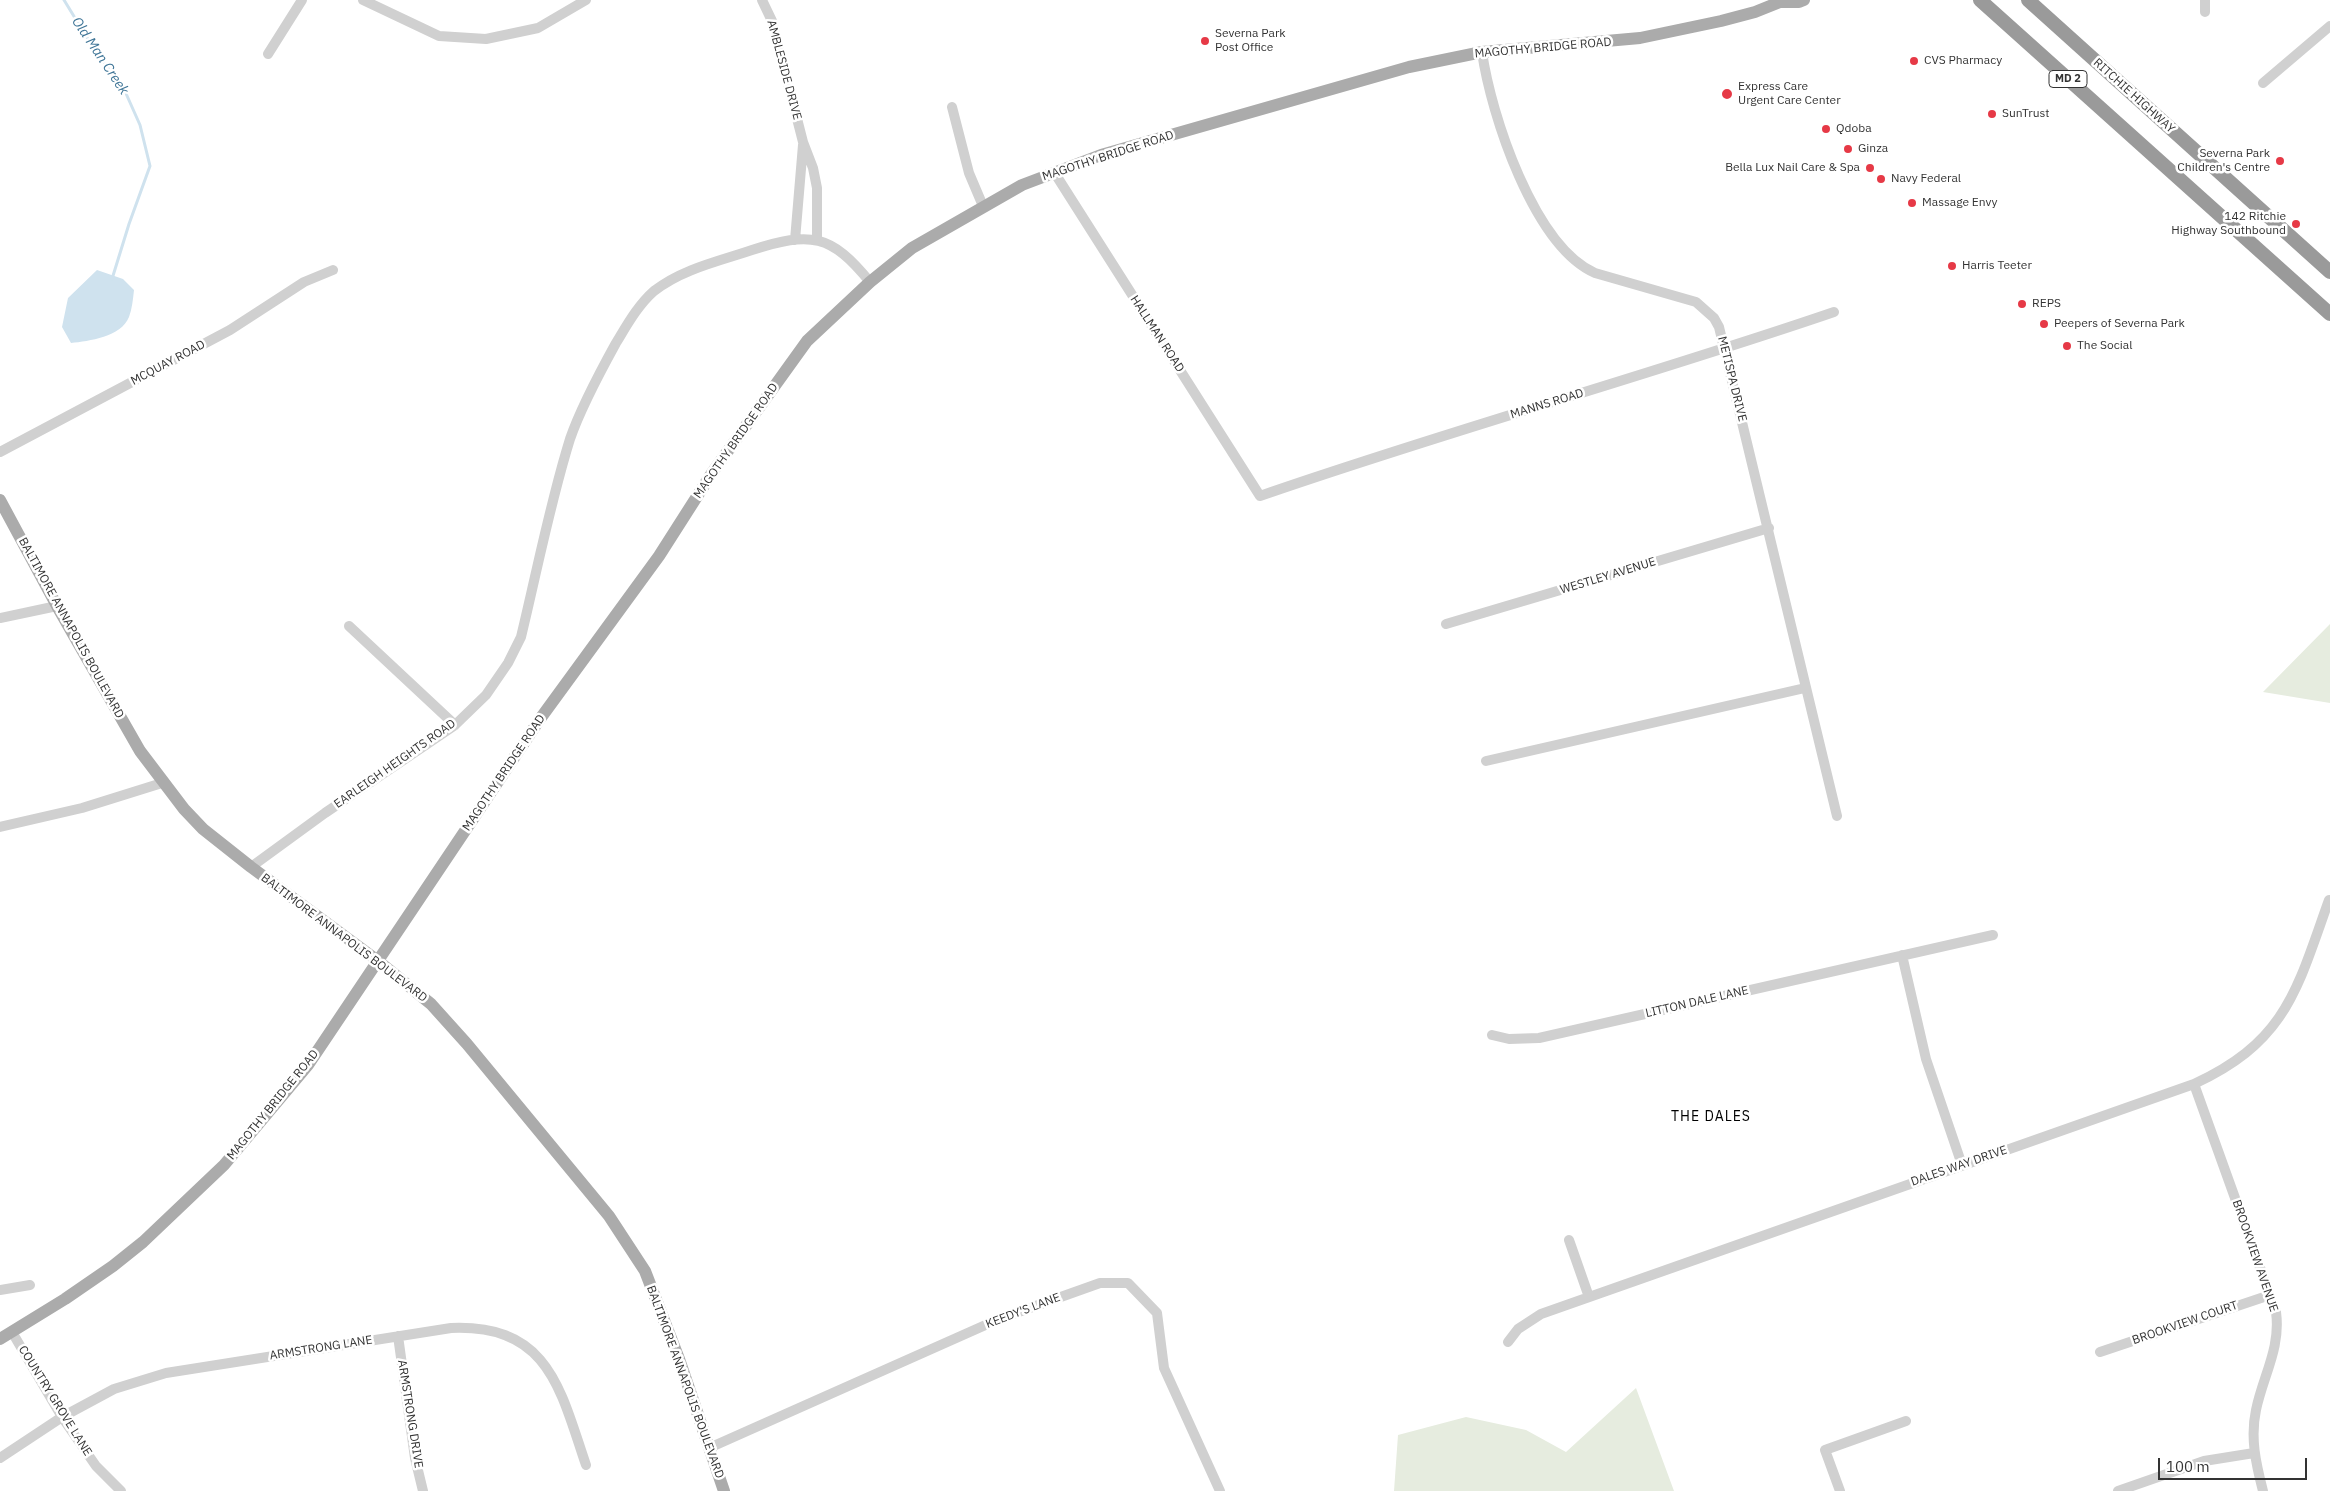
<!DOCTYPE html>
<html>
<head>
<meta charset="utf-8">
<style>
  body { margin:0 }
  #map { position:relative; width:2330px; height:1491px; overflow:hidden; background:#fff; font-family:"IBM Plex Sans",sans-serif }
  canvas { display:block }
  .scale { position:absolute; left:2158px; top:1458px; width:149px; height:22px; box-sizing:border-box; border:2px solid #333; border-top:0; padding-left:6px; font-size:15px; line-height:18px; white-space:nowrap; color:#333; -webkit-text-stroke:4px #fff; paint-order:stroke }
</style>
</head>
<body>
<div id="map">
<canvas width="2330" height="1491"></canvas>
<div class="scale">100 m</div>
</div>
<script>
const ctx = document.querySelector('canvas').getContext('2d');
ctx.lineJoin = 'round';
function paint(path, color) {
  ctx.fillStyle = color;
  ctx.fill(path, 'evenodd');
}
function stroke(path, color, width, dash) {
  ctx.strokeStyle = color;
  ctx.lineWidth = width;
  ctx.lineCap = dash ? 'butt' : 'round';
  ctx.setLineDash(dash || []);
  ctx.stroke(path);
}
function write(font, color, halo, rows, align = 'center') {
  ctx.font = font + ' "IBM Plex Sans",sans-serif';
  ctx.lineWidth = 5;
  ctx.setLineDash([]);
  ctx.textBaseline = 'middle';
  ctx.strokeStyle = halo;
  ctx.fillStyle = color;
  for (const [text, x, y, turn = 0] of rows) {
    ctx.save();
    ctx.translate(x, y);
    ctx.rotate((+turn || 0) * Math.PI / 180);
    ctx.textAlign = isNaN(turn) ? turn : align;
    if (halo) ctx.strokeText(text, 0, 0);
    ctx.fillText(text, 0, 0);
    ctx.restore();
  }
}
const green = new Path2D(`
  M2330,624v79l-67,-11z
  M1636,1388l38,103h-280l4,-56 68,-18 60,13 40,22z`);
const water = new Path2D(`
  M97,270l26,9 11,11c-1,9 -2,19 -5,27 -8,20 -40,24 -58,26l-9,-16 6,-29z`);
const stream = new Path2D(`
  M64,0l33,54 27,35 16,36 10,41 -21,58 -17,55`);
const minor = new Path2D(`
  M363,0l76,36 47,3 52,-11 48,-28
  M762,0l10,21 31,121 10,26 4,20v51
  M2205,0v12
  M1482,52c9,63 52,194 113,221l101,29 18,16 5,9 118,489
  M268,54l34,-54
  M2263,83l67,-57
  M952,107l17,66 14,33
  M1054,172l206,324c190,-66 384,-119 574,-184
  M795,240l8,-95
  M0,452l230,-122 74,-48 29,-12
  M0,618l57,-12
  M1446,624l323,-96
  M349,626l106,99
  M1486,761l319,-73
  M0,827l82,-19 80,-25
  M251,867l74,-54 130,-88 31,-30 22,-32 13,-26c16,-66 29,-134 49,-198 11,-32 30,-67 46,-96 11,-18 22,-38 38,-52 28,-22 65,-30 98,-41 59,-19 79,-16 118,32
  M1902,955l24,104 36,106
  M1492,1035l17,4 30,-1 454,-103
  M2194,1084l82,228c5,36 -13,64 -20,98 -6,28 0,54 7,81
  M1569,1240l20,57
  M0,1290l30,-5
  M12,1332l50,85 34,49 25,25
  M398,1336l17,122 8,33
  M1508,1342l10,-13 23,-15 653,-230c93,-43 103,-95 135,-184
  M2100,1352l170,-57
  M709,1448l290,-129 101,-36h28l29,30 7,55 56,123
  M0,1458l62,-41 52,-28 52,-16 285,-45c98,-4 109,61 135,137
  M1840,1491l-15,-41 81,-29
  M2118,1491l86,-30 50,-8`);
const major = new Path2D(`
  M0,500l57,106 83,145 44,58 19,20 48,38 127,94 53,43 36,40 142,172 36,55 34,88 45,132
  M0,1339l65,-40 48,-33 30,-24 81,-77 84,-100 232,-346 119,-163 53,-83 95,-132 63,-59 42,-34 110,-63 79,-30 308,-88 73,-15 158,-14 81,-17 34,-9 25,-10h19l5,-2`);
const highway = new Path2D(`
  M1980,0l350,314
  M2028,0l302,272`);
const markers = [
  [1205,41,5,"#e63946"],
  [1914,61,5,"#e63946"],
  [1727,94,6,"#e63946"],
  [1992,114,5,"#e63946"],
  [1826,129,5,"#e63946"],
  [1848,149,5,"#e63946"],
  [2280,161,5,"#e63946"],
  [1870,168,5,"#e63946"],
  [1881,179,5,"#e63946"],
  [1912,203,5,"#e63946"],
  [2296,224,5,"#e63946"],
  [1952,266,5,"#e63946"],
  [2022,304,5,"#e63946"],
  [2044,324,5,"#e63946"],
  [2067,346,5,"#e63946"]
];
const shields = [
  [2068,79,38]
];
const shieldNames = [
  ["MD 2",2068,79]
];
const poiNames = [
  ["Severna Park",1215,34],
  ["Post Office",1215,48],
  ["CVS Pharmacy",1924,61],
  ["Express Care",1738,87],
  ["Urgent Care Center",1738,101],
  ["SunTrust",2002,114],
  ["Qdoba",1836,129],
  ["Ginza",1858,149],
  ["Severna Park",2270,154,"right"],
  ["Children's Centre",2270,168,"right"],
  ["Bella Lux Nail Care & Spa",1860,168,"right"],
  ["Navy Federal",1891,179],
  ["Massage Envy",1922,203],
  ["142 Ritchie",2286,217,"right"],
  ["Highway Southbound",2286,231,"right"],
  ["Harris Teeter",1962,266],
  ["REPS",2032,304],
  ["Peepers of Severna Park",2054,324],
  ["The Social",2077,346]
];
const streetNames = [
  ["MAGOTHY BRIDGE ROAD",1543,48,-5],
  ["AMBLESIDE DRIVE",784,70,75],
  ["RITCHIE HIGHWAY",2134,96,42],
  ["MAGOTHY BRIDGE ROAD",1108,156,-18],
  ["HALLMAN ROAD",1157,334,57],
  ["MCQUAY ROAD",168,363,-28],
  ["METISPA DRIVE",1732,379,76],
  ["MANNS ROAD",1547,404,-17],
  ["MAGOTHY BRIDGE ROAD",736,441,-55],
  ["WESTLEY AVENUE",1608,576,-17],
  ["BALTIMORE ANNAPOLIS BOULEVARD",71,628,61],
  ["EARLEIGH HEIGHTS ROAD",395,764,-35],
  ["MAGOTHY BRIDGE ROAD",504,773,-56],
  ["BALTIMORE ANNAPOLIS BOULEVARD",344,938,37],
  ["LITTON DALE LANE",1697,1002,-13],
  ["MAGOTHY BRIDGE ROAD",273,1105,-51],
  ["DALES WAY DRIVE",1959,1166,-19],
  ["BROOKVIEW AVENUE",2255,1256,71],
  ["KEEDY'S LANE",1023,1311,-21],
  ["BROOKVIEW COURT",2185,1323,-19],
  ["ARMSTRONG LANE",321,1348,-9],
  ["BALTIMORE ANNAPOLIS BOULEVARD",685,1382,70],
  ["COUNTRY GROVE LANE",55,1401,58],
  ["ARMSTRONG DRIVE",410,1414,81]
];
const waterNames = [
  ["Old Man Creek",100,56,56]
];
const neighbourhoodNames = [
  ["THE DALES",1711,1117]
];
paint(green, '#e6ecdf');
paint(water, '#cfe2ee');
stroke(stream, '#cfe2ee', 3);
stroke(minor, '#d0d0d0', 10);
stroke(major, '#ababab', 12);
stroke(highway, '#9a9a9a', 14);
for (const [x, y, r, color] of markers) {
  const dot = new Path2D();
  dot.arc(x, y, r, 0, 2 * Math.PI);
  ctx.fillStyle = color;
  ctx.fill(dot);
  stroke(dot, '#fff', 2);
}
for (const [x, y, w] of shields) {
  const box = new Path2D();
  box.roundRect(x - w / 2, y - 8.5, w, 17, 4);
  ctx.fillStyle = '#fff';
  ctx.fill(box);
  stroke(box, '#333', 1);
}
write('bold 11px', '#333', null, shieldNames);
write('12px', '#333', '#fff', poiNames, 'left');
write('12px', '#333', '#fff', streetNames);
write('italic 14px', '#3f7597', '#fff', waterNames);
ctx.letterSpacing = '1px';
write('14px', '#000', '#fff', neighbourhoodNames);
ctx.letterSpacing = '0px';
</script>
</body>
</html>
